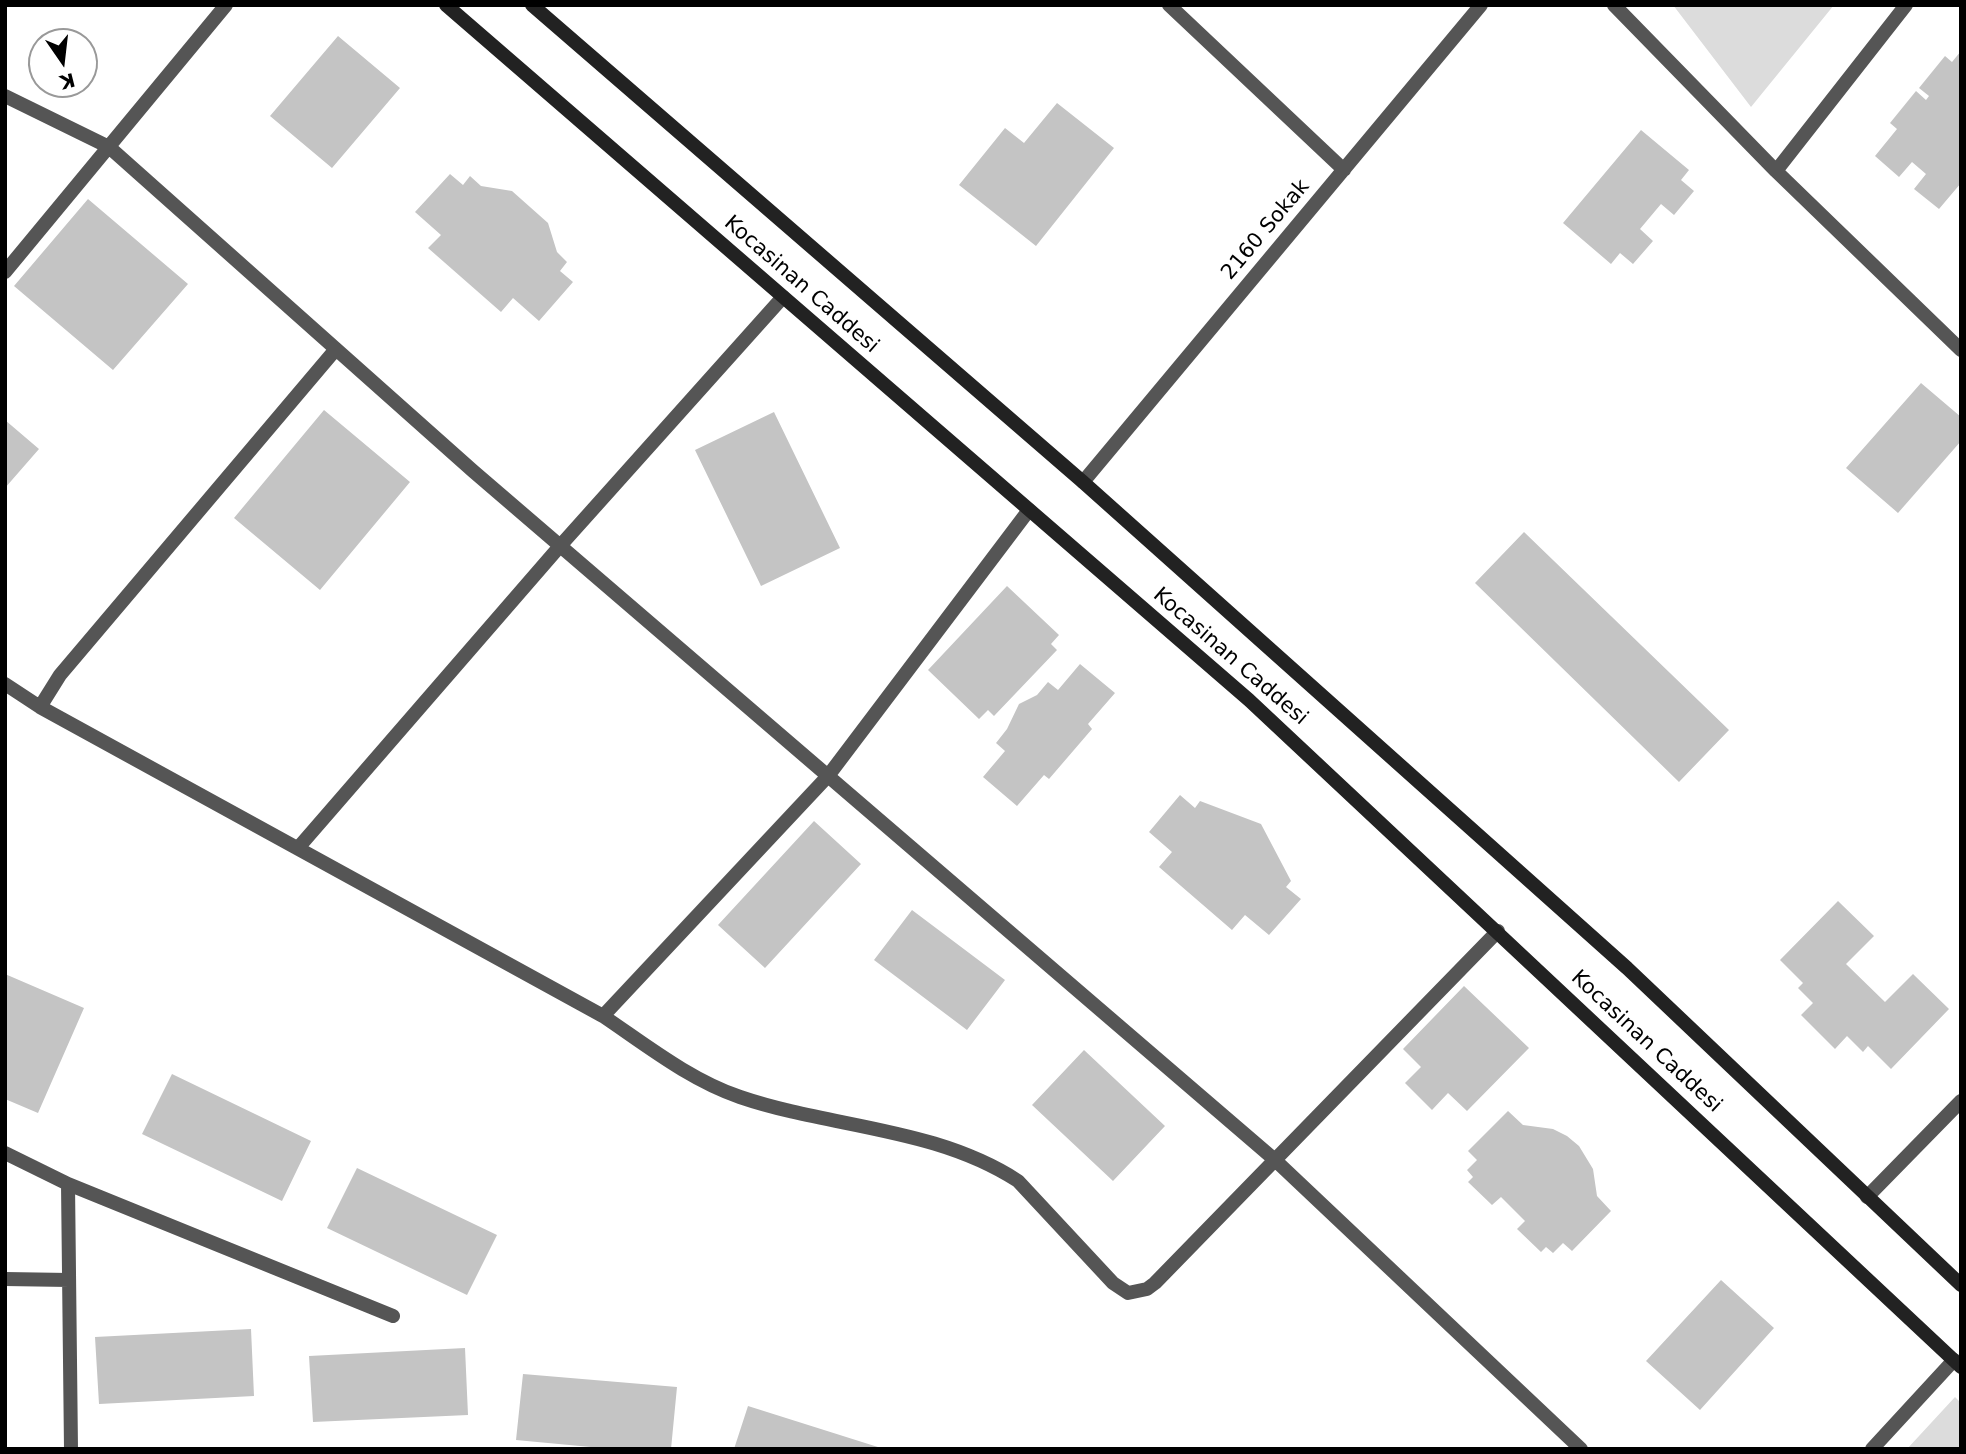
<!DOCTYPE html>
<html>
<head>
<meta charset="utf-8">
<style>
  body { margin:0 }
  #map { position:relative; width:1966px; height:1454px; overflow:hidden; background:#fff; font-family:"DejaVu Sans",sans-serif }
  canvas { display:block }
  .frame { position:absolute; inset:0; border:7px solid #000; pointer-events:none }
  .north { position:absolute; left:28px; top:28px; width:70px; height:70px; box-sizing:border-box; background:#fff; border:2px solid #999; border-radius:50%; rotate:166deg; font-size:19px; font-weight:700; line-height:28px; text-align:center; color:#000 }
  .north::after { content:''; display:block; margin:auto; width:24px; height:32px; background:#000; clip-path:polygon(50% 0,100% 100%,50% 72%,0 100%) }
</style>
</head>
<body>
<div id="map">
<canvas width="1966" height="1454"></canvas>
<div class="frame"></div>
<div class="north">K</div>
</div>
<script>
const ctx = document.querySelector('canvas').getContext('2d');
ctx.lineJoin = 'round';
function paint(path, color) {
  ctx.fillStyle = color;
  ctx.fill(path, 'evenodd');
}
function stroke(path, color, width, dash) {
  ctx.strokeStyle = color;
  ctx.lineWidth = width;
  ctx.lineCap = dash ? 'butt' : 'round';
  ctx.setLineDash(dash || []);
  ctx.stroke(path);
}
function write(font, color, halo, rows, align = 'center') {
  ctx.font = font + ' "DejaVu Sans",sans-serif';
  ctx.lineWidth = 7;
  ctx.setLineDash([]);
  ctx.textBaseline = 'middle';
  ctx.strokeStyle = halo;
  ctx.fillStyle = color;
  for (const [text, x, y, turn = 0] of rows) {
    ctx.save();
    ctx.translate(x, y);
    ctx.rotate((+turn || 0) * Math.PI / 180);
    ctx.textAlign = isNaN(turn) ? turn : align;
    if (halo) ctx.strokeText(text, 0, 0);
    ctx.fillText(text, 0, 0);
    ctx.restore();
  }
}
const green = new Path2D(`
  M1673,5h161l-83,102z
  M1955,1397l6,6v46h-54z`);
const building = new Path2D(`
  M338,36l62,52 -68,80 -62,-52z
  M1961,51v132l-22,26 -25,-20 12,-15 -14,-12 -13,15 -24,-21 22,-27 -7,-6 26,-32 10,9 3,-4 -10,-8 26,-32 7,6z
  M1057,103l57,45 -78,98 -77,-61 46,-57 19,15z
  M1641,130l48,40 -8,10 13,11 -20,24 -13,-11 -21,25 13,12 -20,23 -13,-11 -9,11 -48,-41z
  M450,174l13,11 7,-9 11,10 31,5 36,32 9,29 10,10 -7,9 13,11 -34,39 -26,-23 -12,14 -73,-64 13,-13 -26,-23z
  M88,199l100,85 -75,86 -99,-84z
  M1921,383l40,34v24l-63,72 -52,-45z
  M324,410l86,72 -90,108 -86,-72z
  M774,412l66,136 -79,38 -66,-136z
  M5,420l34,29 -34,39z
  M1524,532l205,198 -50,52 -204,-199z
  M1007,586l52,49 -8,9 6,6 -63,66 -6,-6 -9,9 -51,-49z
  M1080,664l35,29 -27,31 4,5 -43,50 -5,-4 -27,31 -34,-29 22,-26 -9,-8 11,-14 12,-25 18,-9 11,-13 10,8z
  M1180,795l15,13 5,-7 61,23 30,57 -5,6 15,12 -32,36 -24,-20 -13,15 -73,-63 13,-15 -23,-20z
  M814,821l47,43 -96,104 -47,-43z
  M1838,901l36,35 -28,28 39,38 28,-28 36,35 -58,60 -23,-23 -5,6 -16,-16 -12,13 -34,-34 12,-12 -15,-15 5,-5 -23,-23z
  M912,910l93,70 -38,50 -93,-70z
  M5,974l79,34 -46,105 -33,-14z
  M1464,986l65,62 -62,63 -19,-18 -16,17 -27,-27 16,-16 -18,-18z
  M1084,1050l81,76 -52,55 -81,-76z
  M172,1074l139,67 -29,60 -140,-67z
  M1508,1111l15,14 30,4 14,7 12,10 14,23 4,27 14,15 -39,40 -9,-8 -10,10 -7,-6 -5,5 -24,-23 8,-8 -24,-24 -9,8 -24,-23 5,-5 -6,-7 10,-10 -9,-9z
  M357,1168l140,67 -30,60 -140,-67z
  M1721,1280l53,48 -74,82 -54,-49z
  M251,1329l3,67 -155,8 -4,-67z
  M465,1348l3,67 -155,7 -4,-66z
  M523,1374l154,13 -6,62h-59l-96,-9z
  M748,1406l133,42v1h-147z`);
const street = new Path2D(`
  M1169,5l175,165
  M1614,5l162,166 185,179
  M5,96l104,51 364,324 802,689 306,289
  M1776,171l130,-166
  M5,272l221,-267
  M1083,482l398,-477
  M5,684l35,23 20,-32 276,-326
  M40,707l563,309c43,29 87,64 137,81 91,31 195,30 278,84l95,102 15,10 19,-4 8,-6 343,-352
  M298,848l262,-302 223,-249
  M603,1016l225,-240 201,-266
  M5,1153l63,31 325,132
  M68,1184l3,265
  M1867,1197l94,-96
  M5,1279l64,1
  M1872,1449l82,-89`);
const secondary = new Path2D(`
  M446,5l803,695 712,667
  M532,5l551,477 544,486 334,317`);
const streetNames = [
  ["2160 Sokak",1266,230,-50],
  ["Kocasinan Caddesi",801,285,41],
  ["Kocasinan Caddesi",1230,657,41],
  ["Kocasinan Caddesi",1646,1042,43]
];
paint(green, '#dcdcdc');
paint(building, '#c4c4c4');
stroke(street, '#555', 14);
stroke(secondary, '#222', 14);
write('21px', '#000', '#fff', streetNames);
</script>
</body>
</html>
